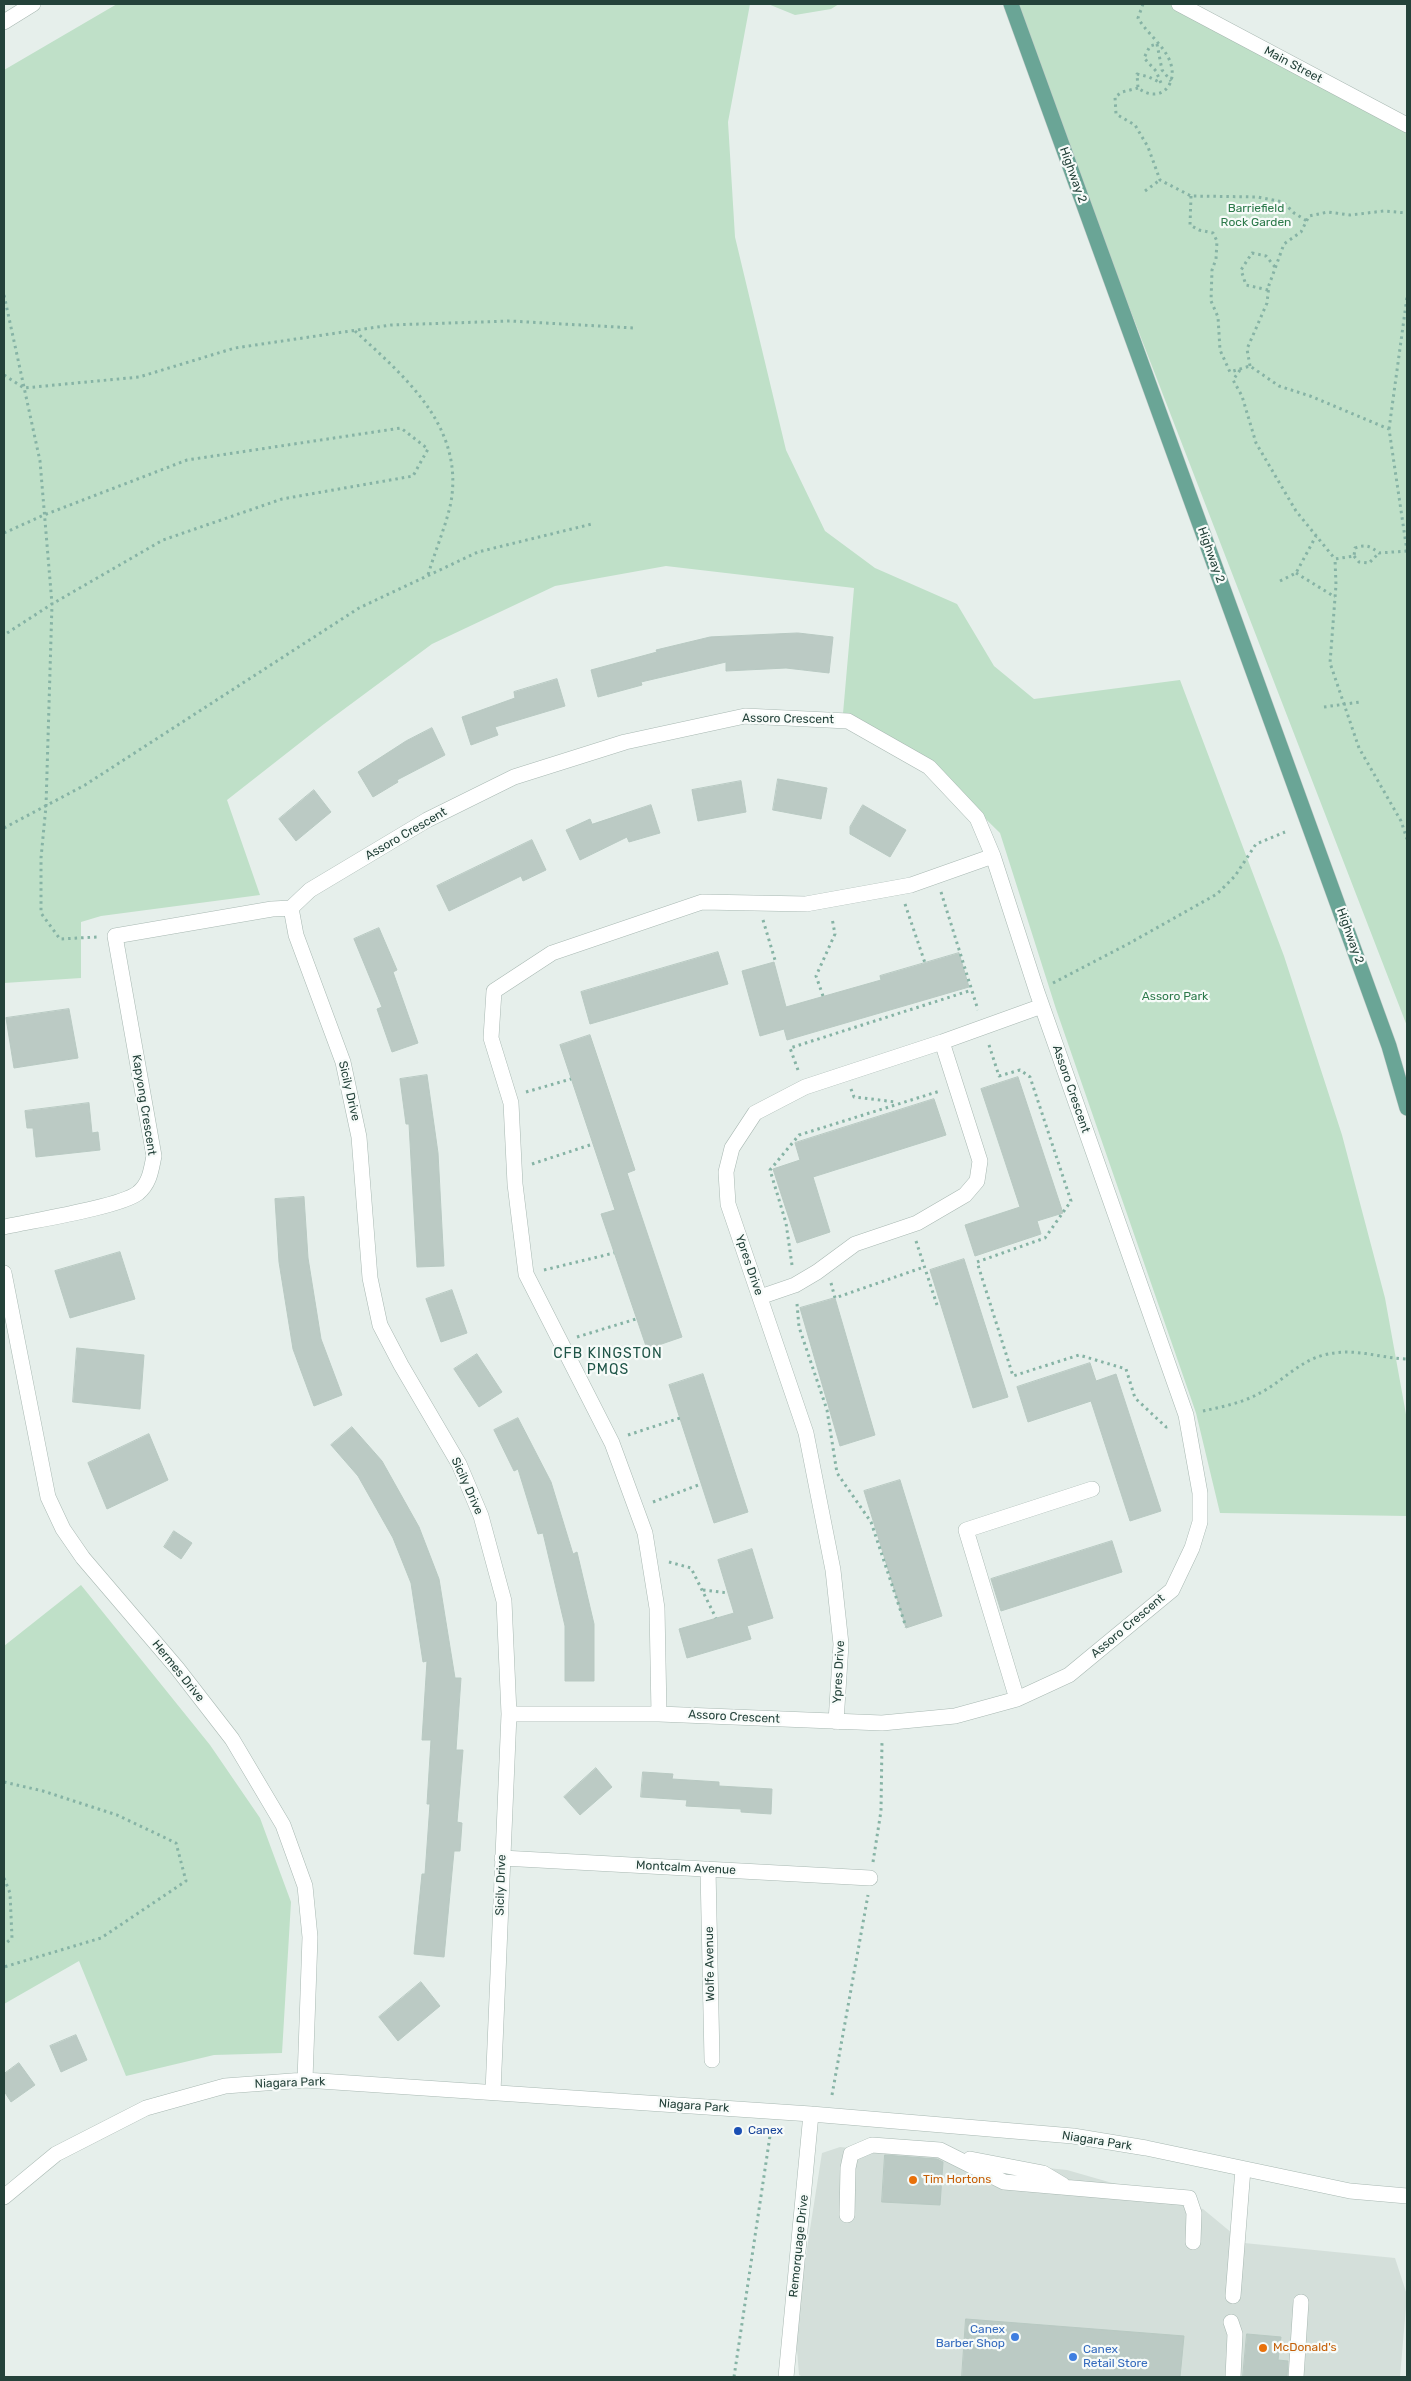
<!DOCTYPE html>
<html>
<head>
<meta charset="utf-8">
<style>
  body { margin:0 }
  #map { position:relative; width:1411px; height:2381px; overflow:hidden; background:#e6efeb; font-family:Rubik,sans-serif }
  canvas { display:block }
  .frame { position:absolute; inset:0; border:5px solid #24423a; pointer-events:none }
</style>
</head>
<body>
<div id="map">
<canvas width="1411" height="2381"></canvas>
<div class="frame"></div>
</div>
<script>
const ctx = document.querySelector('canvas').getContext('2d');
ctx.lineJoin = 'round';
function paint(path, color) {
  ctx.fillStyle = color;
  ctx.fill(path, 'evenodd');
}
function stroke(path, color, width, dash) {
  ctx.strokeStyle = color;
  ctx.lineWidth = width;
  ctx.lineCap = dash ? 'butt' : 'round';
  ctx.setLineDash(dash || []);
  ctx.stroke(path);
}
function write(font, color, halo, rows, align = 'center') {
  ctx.font = font + ' Rubik,sans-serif';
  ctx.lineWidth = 4.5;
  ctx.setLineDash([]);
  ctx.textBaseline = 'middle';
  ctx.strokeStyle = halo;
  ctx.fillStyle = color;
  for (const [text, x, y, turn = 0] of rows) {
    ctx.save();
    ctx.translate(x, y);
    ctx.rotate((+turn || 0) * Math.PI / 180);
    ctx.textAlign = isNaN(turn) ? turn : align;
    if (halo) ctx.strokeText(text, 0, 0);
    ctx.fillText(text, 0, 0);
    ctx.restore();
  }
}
const built = new Path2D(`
  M840,2147l227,23 136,39 41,34 151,15 12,37 -7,82h-597l-4,-2 -4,-51 27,-171z`);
const green = new Path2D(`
  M117,4h633l-22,118 7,115 51,213 39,81 50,37 82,36 37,62 40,33 146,-19 104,276 58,179 43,163 22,122v96l-187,-3 -24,-100 -140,-404 -56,-176 -52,-51 -106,-57 12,-137 -188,-22 -111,20 -123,58 -108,80 -97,76 33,95 -159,21 -20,6v56l-77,5v-913z
  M768,4h71l-8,5 -36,6z
  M1012,4h167l228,121v901z
  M81,1585l129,160 50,73 31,84 -9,151 -68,2 -88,21 -47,-115 -75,43v-358z`);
const building = new Path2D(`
  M798,633l35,4 -4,36 -43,-5 -60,3v-9l-85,20 1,3 -44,12 -7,-27 66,-18 -1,-2 54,-13z
  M557,679l8,27 -70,21 3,8 -27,10 -9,-28 53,-19 -1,-6z
  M432,728l13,27 -48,25 1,2 -25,15 -15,-25 48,-31z
  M778,779l49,9 -6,31 -48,-9z
  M741,781l5,31 -48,9 -6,-31z
  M314,790l17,22 -35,29 -17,-22z
  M651,805l9,28 -31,9 -2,-5 -47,23 -14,-30 24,-11 2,5z
  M863,805l43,25 -16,27 -40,-23v-7z
  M532,840l14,30 -23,11 -2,-5 -72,35 -12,-25z
  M379,928l18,42 -4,2 25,71 -26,9 -15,-43 5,-2 -28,-68z
  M718,952l10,32 -138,40 -9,-32z
  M959,953l10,34 -182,53 -3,-11 -24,7 -18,-65 32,-9 12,45 95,-27 -1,-4z
  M69,1009l9,49 -64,10 -8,-50z
  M590,1035l45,135 -8,3 55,164 -35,12 -46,-135 14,-4 -55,-165z
  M427,1075l11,78 6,113 -27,1 -8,-143h-3l-6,-45z
  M1018,1077l45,136 -26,8 4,13 -66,22 -10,-31 55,-18 -39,-118z
  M934,1099l12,36 -133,42 17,55 -33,11 -24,-74 27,-9 -5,-17z
  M89,1103l3,30 6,-1 2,18 -64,7 -3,-29h-6l-2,-17z
  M304,1197l4,61 13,81 21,56 -28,11 -21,-57 -14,-87 -4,-63z
  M120,1252l15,47 -65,19 -15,-47z
  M964,1259l44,138 -35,11 -43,-138z
  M452,1290l15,43 -26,9 -15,-43z
  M835,1298l40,137 -35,11 -40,-138z
  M77,1348l67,7 -4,54 -67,-7z
  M477,1354l25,38 -23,15 -25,-38z
  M1090,1363l6,18 20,-7 45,137 -31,10 -39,-120 -63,21 -11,-35z
  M703,1374l45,138 -34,11 -45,-138z
  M518,1418l33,64 22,72 4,-2 17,72v57h-29v-55l-22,-93 -5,1 -20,-65 -4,2 -20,-41z
  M352,1427l30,34 37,66 20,52 16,99h6l-5,72h7l-6,72 5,1 -2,28h-6l-10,106 -30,-3 8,-80h3l5,-70h-3l4,-64h-9l5,-79 -4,1 -12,-79 -18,-45 -35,-62 -27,-31z
  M149,1434l19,46 -61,29 -19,-46z
  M900,1480l42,136 -36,12 -42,-137z
  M174,1531l18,12 -11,16 -17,-12z
  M1112,1541l10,31 -121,39 -10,-32z
  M752,1549l21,69 -26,8 4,13 -64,19 -8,-29 55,-16 -16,-53z
  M596,1768l16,19 -32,28 -16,-18z
  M643,1772l30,2 -1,5 47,3v4l53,3 -1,25 -30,-2v-3l-55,-3 1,-6 -46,-3z
  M421,1982l19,24 -42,35 -19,-24z
  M76,2035l11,25 -26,12 -11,-26z
  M19,2063l16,22 -24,17 -7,-11v-17z
  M885,2155l52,4 6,3 -3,43 -58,-3z
  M966,2319l218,17 -4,41h-218z
  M1247,2334l34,3 -3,23 10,1 -1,16h-44z`);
const path = new Path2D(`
  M1143,4l-5,14c8,14 24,26 31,41 11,24 -8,46 -31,29l-1,-14 12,3 12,6 -5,-12 -12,-13 6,-12 7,-2
  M1157,44l5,26 9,11
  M1138,88l-16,4 -7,5 1,17 19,11 13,22 12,33 31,16 67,1 25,5 11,11 13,8
  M1145,191l15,-11
  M1191,196l-1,29 9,5 14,3 4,8 -1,18 -4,11 -1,31 7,16 2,33 10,22 20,-6 29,20 31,10 79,33 18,122
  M1268,290l-22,-5 -5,-15 11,-17 14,3 9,11
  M4,295l36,166 12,143 -6,202 -5,52v55l19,26 37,-2
  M355,331c50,46 109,95 96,171 -5,24 -16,49 -23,73
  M1250,366l-3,-17 20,-46 2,-18 15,-41 17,-12 8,-16 19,-4 22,3 34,-4 23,2
  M1240,370l-7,10 9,16 14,47 40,68 39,48
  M4,375l20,13 115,-11 96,-29 156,-23 119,-4 124,7
  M1389,429l18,-132
  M4,533l40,-18 143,-55 214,-32 27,21 -15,27 -131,23 -119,41 -111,64 -48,31
  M1407,551l-28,2c-9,-7 -13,-9 -24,-5l-1,8 -19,3 1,26 -6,78 29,85 42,73 6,18
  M1354,556l5,6 10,1 10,-10
  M1296,573l39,24
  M1280,581l16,-8 20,-37
  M1324,707l36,-5
  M4,828l81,-43 274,-177 119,-56 114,-28
  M941,892l37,118
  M905,904l20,59
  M763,920l12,40 -1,2
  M1053,983l75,-39 89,-50 18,-18 21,-32 29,-12
  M823,996l-7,-20 19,-42 -3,-16
  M989,1045l10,31 21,-6 10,7 41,124 -26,37 -68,24 36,114 66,-21 47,14 9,29 31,29 4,-1
  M798,1070l-8,-22 182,-58
  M851,1089l3,8 42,5
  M526,1092l45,-13
  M532,1164l61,-20
  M916,1241l21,64
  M792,1265l-6,-42 -16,-53 29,-35 141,-44
  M544,1270l70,-17
  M831,1283l4,15 89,-31
  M797,1304l2,23 28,83 10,63 34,49 35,105
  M577,1337l59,-18
  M1203,1411c18,-4 39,-8 55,-17 23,-11 41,-33 66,-39 30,-8 54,3 83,4
  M628,1435l52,-17
  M653,1502l48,-18
  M669,1562l22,6 25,50
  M703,1590l25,3
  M4,1782l39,9 74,24 59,28 10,38 -85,57 -97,29
  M873,1862l8,-51 1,-70
  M4,1878l6,15 2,45 -8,7
  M832,2095l36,-200
  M734,2377l37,-248`);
const minor = new Path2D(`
  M1179,4l228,121
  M4,22l29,-18
  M291,908l5,27 47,127 16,75 11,141 10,47 21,40 58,99 22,52 23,85 5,113 -16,378
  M4,1227c26,-6 116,-20 134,-34 12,-10 13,-23 16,-37l-39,-220 157,-27 19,-1 19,-18 117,-70 87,-43 111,-35 120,-26 103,5 81,46 48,51 16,38 44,136 149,423 14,78v29l-8,26 -20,42 -103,85 -52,24 -62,17 -73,7 -223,-9h-150
  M4,1273l44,224 15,32 20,29 94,110 55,71 51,86 22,61 5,51 -5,143
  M760,1297l35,-12 22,-13 38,-28 62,-21 48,-28 12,-14 3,-20 -38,-119
  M1017,1699l-51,-169 126,-41
  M659,1714l-2,-106 -12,-75 -33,-90 -86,-169 -11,-90 -4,-81 -20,-65 3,-47 58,-38 150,-51 104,2 105,-19 82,-29
  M836,1722l5,-78 -8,-74 -27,-137 -78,-229 -2,-32 6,-24 23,-35 50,-26 137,-45 100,-36
  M502,1858l368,20
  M708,1869l4,191
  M970,2159l73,14 20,12
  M4,2197l52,-43 90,-46 79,-22 80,-6 506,34 262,22 73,12 204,43 57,5
  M847,2215l1,-47 3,-14 21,-9 68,5 64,32 185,16 5,15 -1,29
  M1233,2296l10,-127
  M1231,2322l4,12 -2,43
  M786,2377l25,-263
  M1296,2377l5,-75`);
const major = new Path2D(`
  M1011,4l378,1042 18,62`);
const markers = [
  [738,2131,5,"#1a4fb4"],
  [913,2180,5,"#e8710a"],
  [1015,2337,5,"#3f7fe0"],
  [1263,2348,5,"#e8710a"],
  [1073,2357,5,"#3f7fe0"]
];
const streetNames = [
  ["Main Street",1293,65,28],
  ["Highway 2",1073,175,70],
  ["Highway 2",1211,555,70],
  ["Assoro Crescent",788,719,1],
  ["Assoro Crescent",406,834,-30],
  ["Highway 2",1350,936,70],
  ["Assoro Crescent",1071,1089,71],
  ["Sicily Drive",349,1091,77],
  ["Kapyong Crescent",144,1105,81],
  ["Ypres Drive",749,1265,71],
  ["Sicily Drive",467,1486,66],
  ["Assoro Crescent",1128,1626,-40],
  ["Hermes Drive",178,1671,51],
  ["Ypres Drive",839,1672,-87],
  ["Assoro Crescent",734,1717,3],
  ["Montcalm Avenue",686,1868,3],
  ["Sicily Drive",501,1885,-88],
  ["Wolfe Avenue",710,1964,-91],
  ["Niagara Park",290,2083,-2],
  ["Niagara Park",694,2106,4],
  ["Niagara Park",1097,2141,9],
  ["Remorquage Drive",799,2246,-84]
];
const parkNames = [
  ["Barriefield",1256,209],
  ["Rock Garden",1256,223],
  ["Assoro Park",1175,997]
];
const transitNames = [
  ["Canex",748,2131]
];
const foodNames = [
  ["Tim Hortons",923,2180],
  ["McDonald's",1273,2348]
];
const shopNames = [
  ["Canex",1005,2330],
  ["Barber Shop",1005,2344],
  ["Canex",1083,2350,"left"],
  ["Retail Store",1083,2364,"left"]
];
const neighbourhoodNames = [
  ["CFB KINGSTON",608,1354],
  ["PMQS",608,1370]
];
paint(built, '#d4dfda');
paint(green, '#bfe0c8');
paint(building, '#bbcac4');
stroke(building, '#b8c9c2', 1);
stroke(minor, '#a8b8b2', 16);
stroke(major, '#c2cac8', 16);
stroke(path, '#86b3a5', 3, [2.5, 4]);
stroke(minor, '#fff', 15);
stroke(major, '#6aa596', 15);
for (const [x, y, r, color] of markers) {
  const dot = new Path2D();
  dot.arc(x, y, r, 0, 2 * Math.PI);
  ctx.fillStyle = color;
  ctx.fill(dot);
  stroke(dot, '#f7fbf9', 2);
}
write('12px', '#24423a', '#f7fbf9', streetNames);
write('12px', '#2d7a4b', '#f7fbf9', parkNames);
write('12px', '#164399', '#f7fbf9', transitNames, 'left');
write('12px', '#c56008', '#f7fbf9', foodNames, 'left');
write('12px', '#366cbe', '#f7fbf9', shopNames, 'right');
ctx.letterSpacing = '1px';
write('14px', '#1f5548', '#f7fbf9', neighbourhoodNames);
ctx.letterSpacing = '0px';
</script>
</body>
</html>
